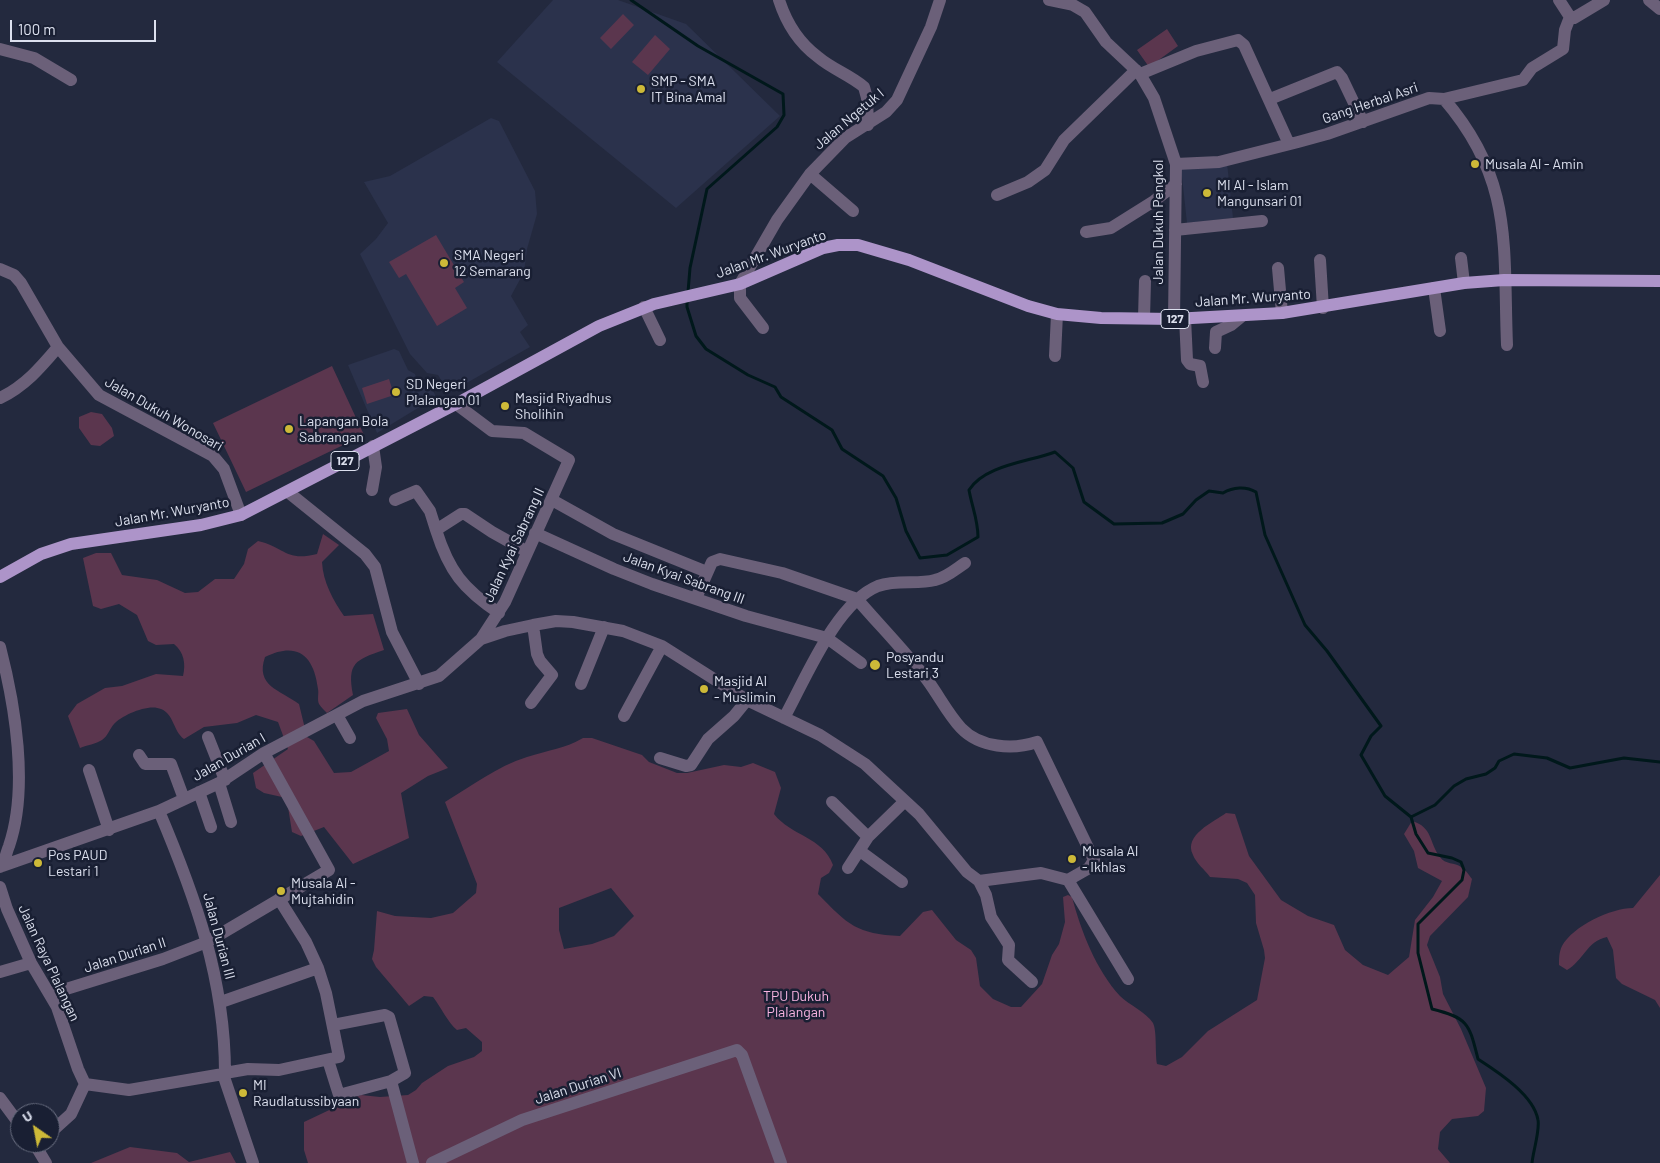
<!DOCTYPE html>
<html>
<head>
<meta charset="utf-8">
<style>
  body { margin:0 }
  #map { position:relative; width:1660px; height:1163px; overflow:hidden; background:#23293e; font-family:Barlow,sans-serif }
  canvas { display:block }
  .north { position:absolute; left:10px; top:1103px; width:50px; height:50px; box-sizing:border-box; background:#191f33; border:1px solid #676c7e; border-radius:50%; rotate:327deg; font-size:14px; font-weight:700; line-height:20px; text-align:center; color:#dce0ee }
  .north::after { content:''; display:block; margin:auto; width:18px; height:22px; background:#cdb938; clip-path:polygon(50% 0,100% 100%,50% 72%,0 100%) }
  .scale { position:absolute; left:10px; top:20px; width:146px; height:22px; box-sizing:border-box; border:2px solid #dce0ee; border-top:0; padding-left:6px; font-size:15px; line-height:18px; white-space:nowrap; color:#dce0ee; -webkit-text-stroke:4px #191f33; paint-order:stroke }
</style>
</head>
<body>
<div id="map">
<canvas width="1660" height="1163"></canvas>
<div class="north">U</div>
<div class="scale">100 m</div>
</div>
<script>
const ctx = document.querySelector('canvas').getContext('2d');
ctx.lineJoin = 'round';
function paint(path, color) {
  ctx.fillStyle = color;
  ctx.fill(path, 'evenodd');
}
function stroke(path, color, width, dash) {
  ctx.strokeStyle = color;
  ctx.lineWidth = width;
  ctx.lineCap = dash ? 'butt' : 'round';
  ctx.setLineDash(dash || []);
  ctx.stroke(path);
}
function write(font, color, halo, rows, align = 'center') {
  ctx.font = font + ' Barlow,sans-serif';
  ctx.lineWidth = 5;
  ctx.setLineDash([]);
  ctx.textBaseline = 'middle';
  ctx.strokeStyle = halo;
  ctx.fillStyle = color;
  for (const [text, x, y, turn = 0] of rows) {
    ctx.save();
    ctx.translate(x, y);
    ctx.rotate((+turn || 0) * Math.PI / 180);
    ctx.textAlign = isNaN(turn) ? turn : align;
    if (halo) ctx.strokeText(text, 0, 0);
    ctx.fillText(text, 0, 0);
    ctx.restore();
  }
}
const built = new Path2D(`
  M553,0h65l68,24 94,92 -104,92 -179,-146z
  M491,118l8,3 36,70 2,23 -10,35 -3,23 -13,24 17,29 -8,7 10,15 -81,46 -11,-18 -11,-2 -17,-19 -50,-100 16,-15 12,-16 -24,-41 26,-6z
  M1227,163l6,55 -46,5 -6,-55z
  M394,349l5,2 9,19 7,4 4,13 11,-3 6,13 -59,36 -29,-68z`);
const green = new Path2D(`
  M623,14l11,11 -23,24 -11,-11z
  M1167,29l11,17 -29,21 -12,-17z
  M655,35l15,14 -22,26 -16,-13z
  M436,235l28,47 -9,6 12,20 -30,18 -31,-52 -7,4 -10,-16z
  M332,366l32,69 -118,57 -33,-69z
  M389,379l5,16 -27,9 -5,-16z
  M91,412l11,2 10,14 2,8 -14,10 -9,-1 -12,-17v-11z
  M323,534l16,11 -17,17c1,20 11,38 22,54l29,-2 11,36c-29,10 -37,13 -31,45l-26,18c-2,-2 -6,-6 -8,-9 -2,-4 0,-11 -1,-15 -4,-34 -21,-48 -53,-32 -10,29 15,33 34,47l8,33 7,4 20,32 17,-1 38,-21 -2,-12 -11,-21 2,-5 29,-4 12,26 29,33 -20,8 -27,17 8,45 -56,26 -29,-37 -23,9 -9,-4 -4,-25 -6,-10 -18,-4 -8,-5 -3,-15 35,-24 -10,-27 -22,-7 -19,8 -33,4 -20,12c-11,-8 -10,-25 -23,-30 -12,-6 -39,6 -47,15 -4,4 -6,12 -12,16 -6,4 -15,5 -22,8l-12,-32 9,-12 28,-16 17,-2 34,-12 27,2c3,-12 1,-24 -9,-32l-18,1 -8,-4 -11,-26 -18,-11 -18,5 -8,-3 -10,-48 13,-5h15l11,22 35,5 28,13 13,-1 17,-13h19l10,-15 4,-15 10,-8c27,6 27,21 59,13z
  M583,738h9l50,17 7,7 28,11h10l37,-8 17,2 12,-4 22,9 6,16 -7,26c17,22 49,23 59,51l-4,8 -8,5 -3,16c30,31 39,40 82,42l23,-24 9,-2 24,30 15,10 5,8 4,28 13,13 18,8h10l21,-23 10,-29 7,-11 6,-22 -2,-25 5,-2 4,2c9,34 24,73 48,99 9,9 26,16 33,27 4,8 2,30 4,41l9,2 16,-9 26,-26 49,-31 8,-42 -1,-8 -8,-27 -1,-28 -8,-12 -9,-4 -28,-2c-5,-7 -14,-14 -17,-22 -10,-20 21,-33 33,-42l9,1 14,42 32,44 27,16 26,9 11,25 18,15 25,10 21,-18 6,-37 18,-23 9,-16 -24,-13 -4,-17 -10,-17 8,-13c21,6 17,22 28,36 5,8 15,5 21,10 4,2 8,8 11,12l-4,18 -38,39 -3,9 13,32 3,17 18,35 25,59 -2,23 -6,5 -26,3 -12,13 -2,17 12,14h-1142l-4,-13v-28l57,-27 19,2 28,-2 8,-5 6,-7 26,-17 26,-9 8,-6v-9l-16,-14 -9,2c-9,-7 -16,-23 -24,-33l-9,-1 -15,10 -33,-39 -4,-8 2,-9 3,-39 18,5 36,2 22,-5 23,-20 1,-9 -32,-82c28,-17 51,-35 82,-45 21,-7 37,-8 56,-19zM611,888l23,28 -20,20 -22,8 -28,5 -5,-19v-22z
  M1660,875v133l-5,-8 -33,-16 -6,-6 -3,-28 -6,-13c-20,4 -24,24 -40,33l-8,-5c0,-6 0,-13 3,-19 11,-20 49,-38 71,-38z
  M130,1147l47,6 12,9 41,-10 6,11h-145z`);
const stream = new Path2D(`
  M631,0l67,46 85,48 1,21 -7,12 -70,62 -17,79 -2,24
  M687,300v7l9,29 10,13 42,26 27,12 6,10 51,33 10,19 41,27 13,22 10,33 14,27 27,-3 31,-18c0,-17 -6,-30 -9,-47 16,-25 59,-28 86,-38l18,16 11,34 30,22 48,-1 21,-9 13,-14 13,-9 14,2c10,-6 23,-7 33,-1l9,43 40,90 22,26 54,75 -10,10 -10,19 24,41 26,21 24,-12 19,-19 12,-7 20,-5 9,-6 4,-7 15,-7 33,4 23,10 54,-10 36,4
  M1411,817l5,17 12,19 24,5 9,4 3,8 -2,10 -44,44v29l14,56c37,9 37,15 46,50 20,13 56,36 60,61 2,10 -5,32 -6,43`);
const minor = new Path2D(`
  M779,0c7,22 20,43 39,57 14,12 32,18 46,30l3,11 1,27
  M1049,0l24,5 12,7 21,30 34,32 14,24 22,66 -2,155
  M1559,0l11,17 4,1 30,-18
  M1649,0l11,9
  M0,49l34,9 37,22
  M1140,74l56,-23 42,-11 6,5 45,99
  M1270,99l67,-27 5,6 21,44
  M1444,99l79,-19 9,-12 31,-19 2,-19 5,-13
  M1176,164l43,-2 79,-20 29,-8 102,-36 15,1c70,81 59,147 63,246
  M810,174l43,37
  M997,195l31,-13 17,-12 19,-30 72,-70
  M1175,230l87,-9
  M1086,232l25,-4 43,-27 22,-17
  M1461,258l3,25
  M1320,260l3,48
  M1278,268l4,45
  M0,269l14,6 7,8 37,64 41,48 114,61 11,13 17,46
  M1434,288l6,43
  M644,307l16,33
  M1144,318l1,-37
  M1185,318l2,42 3,4 10,2 3,16
  M763,328l-23,-30v-14l37,-64 33,-46 35,-36 41,-26 11,-12 34,-73 9,-27
  M1215,348l1,-16 15,-7 11,-9
  M1055,356l2,-42
  M0,398c25,-12 41,-31 58,-51
  M456,404l36,27 32,2 45,27 -64,142 -24,37
  M372,490l4,-23 -3,-21
  M288,492l77,62 10,13 17,65 27,52
  M395,500l21,-9 14,20 6,19 25,-16h4l27,18 34,19
  M552,500l61,34 94,38
  M436,530c13,41 27,59 63,83
  M535,533l79,36 38,15 94,32 81,22 34,25
  M696,598l16,-36 8,-3 62,14 75,26
  M857,599c23,27 49,53 71,82 11,15 20,33 33,47 19,20 52,22 76,14l57,118 -5,8 -21,12
  M0,647c15,58 29,141 9,199 -3,7 -4,16 -9,21
  M581,684l23,-57
  M531,703l21,-28 -12,-14 -3,-7 -4,-29
  M337,715l13,23
  M624,716l38,-70
  M784,718c22,-40 52,-115 94,-132 20,-7 39,-1 57,-6 11,-2 21,-11 30,-17
  M208,737l17,43
  M139,755l6,9h26l13,35
  M660,758l26,8 5,-1 17,-26 26,-23 13,-16
  M89,770l20,60
  M219,783l12,39
  M199,792l12,35
  M832,802l36,35
  M159,811c36,85 66,168 66,262l-2,1
  M860,851l42,31
  M2,866l157,-55 60,-28 45,-30 99,-52 76,-25 42,-37 24,-8 28,-6 23,-4 17,1 50,9 39,15 85,54 73,35 45,29 54,50 48,58 12,9 7,14 5,22 18,28 -1,15 24,22
  M848,868l20,-31 37,-36
  M979,881l62,-8 27,7 60,99
  M0,887l7,22 24,54 26,44 21,62 7,15 44,6 94,-16 30,89
  M0,972l31,-9
  M50,994l113,-35 44,-17 122,-72 -65,-117
  M221,1002l97,-34
  M333,1025l52,-10 4,2 16,56 -14,8 22,82
  M328,1060l11,35 52,-14
  M225,1073l23,-4 31,1 60,-13 -13,-64 -8,-25 -12,-26 -27,-43
  M0,1098l20,27
  M50,1133l21,-19 14,-30
  M34,1143l12,20
  M432,1163l90,-43 215,-70 5,5 39,108`);
const major = new Path2D(`
  M0,577l41,-23 30,-10 130,-19 40,-10 215,-111 143,-78 55,-22 86,-20 83,-36 15,-3h20l51,15 119,46 29,8 44,4 73,1 108,-6 182,-30 40,-3 156,1`);
const markers = [
  [641,89,5,"#cdb938"],
  [1475,164,5,"#cdb938"],
  [1207,193,5,"#cdb938"],
  [444,263,5,"#cdb938"],
  [396,392,5,"#cdb938"],
  [505,406,5,"#cdb938"],
  [289,429,5,"#cdb938"],
  [875,665,6,"#cdb938"],
  [704,689,5,"#cdb938"],
  [1072,859,5,"#cdb938"],
  [38,863,5,"#cdb938"],
  [281,891,5,"#cdb938"],
  [243,1093,5,"#cdb938"]
];
const shields = [
  [1175,319,28],
  [345,461,28]
];
const shieldNames = [
  ["127",1175,319],
  ["127",345,461]
];
const poiNames = [
  ["SMP - SMA",651,81],
  ["IT Bina Amal",651,97],
  ["Musala Al - Amin",1485,164],
  ["MI Al - Islam",1217,185],
  ["Mangunsari 01",1217,201],
  ["SMA Negeri",454,255],
  ["12 Semarang",454,271],
  ["SD Negeri",406,384],
  ["Plalangan 01",406,400],
  ["Masjid Riyadhus",515,398],
  ["Sholihin",515,414],
  ["Lapangan Bola",299,421],
  ["Sabrangan",299,437],
  ["Posyandu",886,657],
  ["Lestari 3",886,673],
  ["Masjid Al",714,681],
  ["- Muslimin",714,697],
  ["Musala Al",1082,851],
  ["- Ikhlas",1082,867],
  ["Pos PAUD",48,855],
  ["Lestari 1",48,871],
  ["Musala Al -",291,883],
  ["Mujtahidin",291,899],
  ["MI",253,1085],
  ["Raudlatussibyaan",253,1101]
];
const streetNames = [
  ["Gang Herbal Asri",1370,103,-19],
  ["Jalan Ngetuk I",849,119,-40],
  ["Jalan Dukuh Pengkol",1158,222,-90],
  ["Jalan Mr. Wuryanto",771,254,-20],
  ["Jalan Mr. Wuryanto",1253,298,-4],
  ["Jalan Dukuh Wonosari",164,414,30],
  ["Jalan Mr. Wuryanto",172,512,-10],
  ["Jalan Kyai Sabrang II",514,545,-65],
  ["Jalan Kyai Sabrang III",684,578,20],
  ["Jalan Durian I",229,757,-30],
  ["Jalan Durian III",219,936,75],
  ["Jalan Durian II",125,955,-18],
  ["Jalan Raya Plalangan",49,963,65],
  ["Jalan Durian VI",578,1086,-18]
];
const parkNames = [
  ["TPU Dukuh",796,996],
  ["Plalangan",796,1012]
];
paint(built, '#2b324c');
paint(green, '#5b364e');
stroke(stream, '#00181b', 3);
stroke(minor, '#6b6079', 12);
stroke(major, '#ad94c9', 12);
for (const [x, y, r, color] of markers) {
  const dot = new Path2D();
  dot.arc(x, y, r, 0, 2 * Math.PI);
  ctx.fillStyle = color;
  ctx.fill(dot);
  stroke(dot, '#191f33', 2);
}
for (const [x, y, w] of shields) {
  const box = new Path2D();
  box.roundRect(x - w / 2, y - 9.5, w, 19, 4);
  ctx.fillStyle = '#191f33';
  ctx.fill(box);
  stroke(box, '#dce0ee', 1);
}
write('bold 12px', '#dce0ee', null, shieldNames);
write('14px', '#dce0ee', '#191f33', poiNames, 'left');
write('14px', '#dce0ee', '#191f33', streetNames);
write('14px', '#fab4e2', '#191f33', parkNames);
</script>
</body>
</html>
